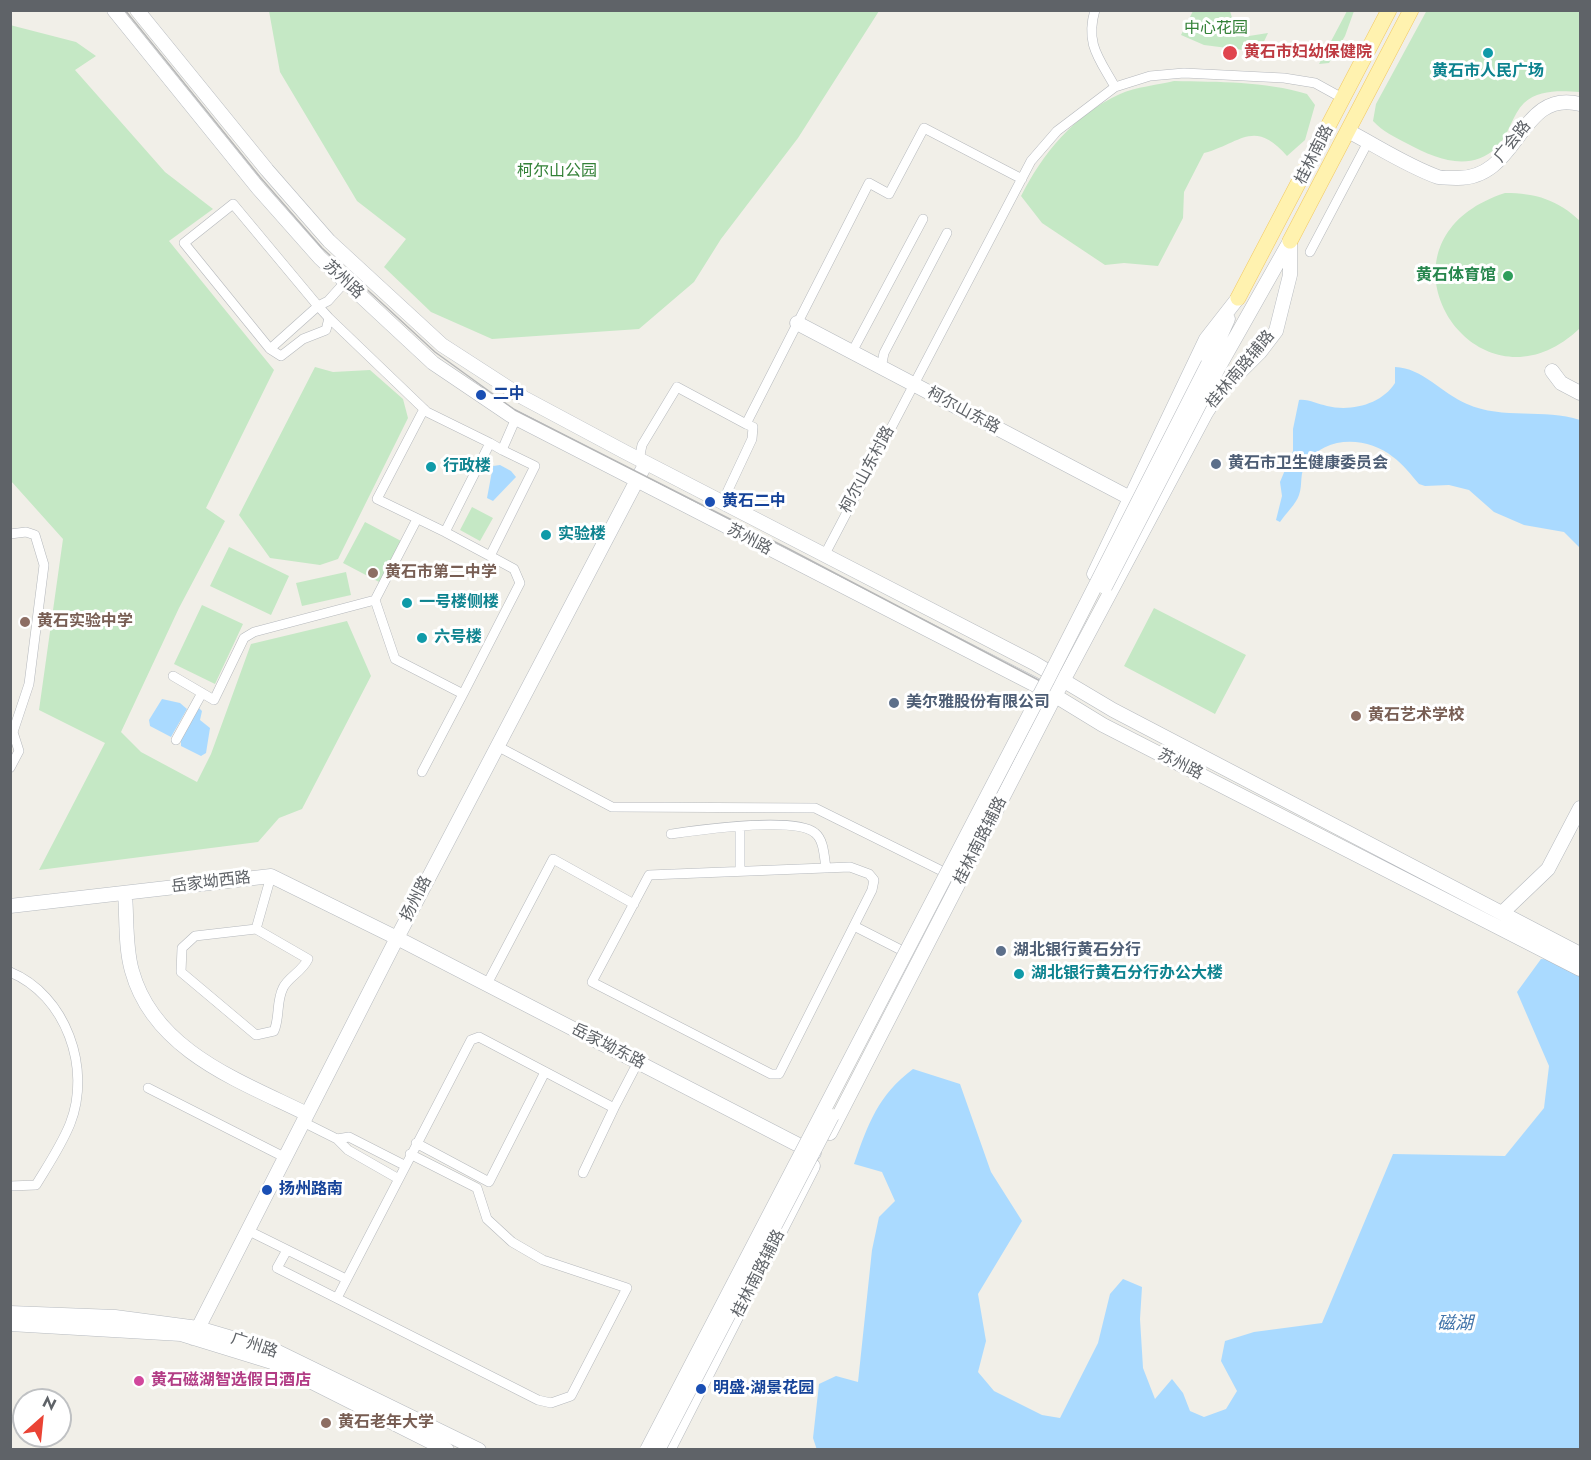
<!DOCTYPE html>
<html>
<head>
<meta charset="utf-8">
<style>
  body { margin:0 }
  #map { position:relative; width:1591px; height:1460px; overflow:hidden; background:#f1efe8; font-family:Jost,sans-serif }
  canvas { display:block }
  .frame { position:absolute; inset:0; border:12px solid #5f6368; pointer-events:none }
  .north { position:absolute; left:12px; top:1388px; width:60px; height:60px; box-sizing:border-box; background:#fff; border:2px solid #bfc1c3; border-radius:50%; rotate:27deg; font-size:16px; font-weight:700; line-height:24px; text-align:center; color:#5f6368 }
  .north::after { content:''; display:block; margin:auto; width:21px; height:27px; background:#ea4335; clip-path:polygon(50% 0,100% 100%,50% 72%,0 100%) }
</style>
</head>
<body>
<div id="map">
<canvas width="1591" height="1460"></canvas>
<div class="frame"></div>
<div class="north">N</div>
</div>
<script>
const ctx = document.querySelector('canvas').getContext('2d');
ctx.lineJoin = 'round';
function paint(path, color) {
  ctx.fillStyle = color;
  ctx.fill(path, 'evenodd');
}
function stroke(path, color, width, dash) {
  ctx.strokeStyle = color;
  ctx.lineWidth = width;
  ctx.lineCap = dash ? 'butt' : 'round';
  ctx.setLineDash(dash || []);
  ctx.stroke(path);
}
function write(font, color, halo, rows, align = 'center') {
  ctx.font = font + ' Jost,"Noto Sans SC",sans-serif';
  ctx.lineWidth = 6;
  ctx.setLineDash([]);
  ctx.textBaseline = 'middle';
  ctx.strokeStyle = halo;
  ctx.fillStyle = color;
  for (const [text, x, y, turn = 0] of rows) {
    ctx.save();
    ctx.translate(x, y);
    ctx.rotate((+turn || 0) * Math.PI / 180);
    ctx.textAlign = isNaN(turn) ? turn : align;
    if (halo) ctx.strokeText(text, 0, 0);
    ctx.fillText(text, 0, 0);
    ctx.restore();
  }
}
const green = new Path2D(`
  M1427,10l153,1v81c-18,-1 -41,-3 -56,11 -12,12 -15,32 -27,44 -27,26 -61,12 -89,-3 -13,-7 -25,-12 -35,-23l3,-17z
  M269,11v-1l610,1 -81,127 -77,101 -27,43 -55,47 -147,10 -61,-27 -47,-45 22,-28 -49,-38 -77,-129z
  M1193,11h37l6,20 13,5 19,-3 -9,19 -55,-7 -23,-10z
  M1347,11h7l-9,25 -16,27 -10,1z
  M10,25l66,17 20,14 -21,14 90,102 48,37 -44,32 105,129 -68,138 19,13 -46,87 -58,124 20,20 56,30 14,-28 40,-110 96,-23 24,55 -69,133 -23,9 -21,24 -219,28 66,-127 -66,-33 24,-171 -52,-58z
  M1174,81c45,1 90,0 133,13l8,11 -10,35 -18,16c-33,-38 -46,-13 -83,-3l-20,39 -1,26 -25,48 -34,-3 -19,2 -63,-42 -21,-27c21,-42 54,-82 99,-102 16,-7 37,-9 54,-13z
  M1505,193c31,0 53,7 75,28v107c-104,100 -223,-87 -75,-135z
  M315,367l18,5 37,-2 33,29 5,19 -70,141 -18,6 -50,-7 -31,-43z
  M472,507l21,11 -13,23 -20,-11z
  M365,522l38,20 -22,41 -38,-20z
  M229,547l60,29 -18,39 -61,-29z
  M346,572l5,23 -49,11 -6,-23z
  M202,605l41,19 -28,60 -41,-20z
  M1154,608l92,47 -31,59 -91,-48z`);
const water = new Path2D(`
  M1395,367c28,1 46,26 72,37 36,16 77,4 113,16v128l-16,-16 -40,-7 -30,-13 -25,-22 -20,-5 -24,1 -6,-2c-8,-9 -16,-20 -26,-27 -25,-21 -69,-22 -87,7 -7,10 -3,20 -7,31 -3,9 -13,18 -19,27l-4,-2 6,-24 -2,-14 13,-31v-22l6,-29c10,-1 18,4 28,6 24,6 55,-2 68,-23z
  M500,465l11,6 5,6 -23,24 -6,-3 6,-32z
  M162,699l18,4 7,6 -16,28 -21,-11 -1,-6z
  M199,708l3,3 -2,9 10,8 -4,25 -5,3 -20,-10v-7z
  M1541,959l29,2 10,6v482l-763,1 -4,-12 6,-54 17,-8 22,6 14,-132 7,-33 16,-16 -13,-29 -28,-8c14,-40 24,-69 59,-95l47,15 31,88 31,49 -44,73 8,47 -8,31 16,19 48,24 18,3 38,-75 12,-49 13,-15 19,8 -2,32 3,49 12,31 17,-20 11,14 7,18 14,6 22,-8 11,-18 -16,-30 4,-20 29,-9 68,-9 71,-169 112,2 39,-48 5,-42 -32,-74z`);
const street = new Path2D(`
  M1095,10c-10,34 4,48 20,77
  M1310,252l58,-110
  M345,282l-17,19 -10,5 -48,43 -86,-106 49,-39 85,102 11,12 98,94 63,31
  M270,349l11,7 22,-17 23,-9 3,-12
  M852,352l71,-133
  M881,368l3,-15 63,-120
  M424,409l-47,90 68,33
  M502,450l33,16 -45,90 -45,-24 45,-89 12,7 14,-32
  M639,460l3,-15 35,-58 69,37
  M722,503l30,-64 1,-12 -7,-3 123,-241 20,11 35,-66 98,51
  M10,534l16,-2 9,3 9,30 -15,119 -16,48 6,19 -9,17
  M824,556l207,-395 26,-30 58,-44 35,-11 34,-3 100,5 31,5 29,16
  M375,600l20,59 68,35 57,-111 -6,-14 -24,-13
  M173,676l41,24 30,-62 10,-6 121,-32 42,-81
  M176,740l26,-47
  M497,746l115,61 203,1 127,63
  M422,772l41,-78
  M740,827v44
  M671,834c28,-4 124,-18 144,-1 9,7 9,23 11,35
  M850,867l19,7 5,6 -2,10 -93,184h-8l-179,-92 57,-107z
  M854,926l47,24
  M256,929l52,30c-6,13 -20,18 -25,29 -7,14 -3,29 -9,43l-18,4 -75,-63 1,-24 13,-12 61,-7 15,-53
  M10,972c56,23 82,97 60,152 -9,22 -22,41 -34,61l-26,1
  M487,984l66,-125 81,45
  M148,1088l136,69
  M614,1108l24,-46
  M303,1122l34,17 11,11 49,28
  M337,1139l12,-2 55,28
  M416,1143l73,39 56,-110
  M247,1230l99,49
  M287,1250l-10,18 261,132 13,3 20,-7 56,-108 -84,-28 -31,-18 -25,-23 -10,-31 -67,-34
  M337,1298l134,-258 8,-3 135,71 -31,65`);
const secondary = new Path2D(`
  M114,10l144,178 62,70 113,105 77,52 539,277 54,33 477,244
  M137,10l130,160 62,71 113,104 82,53 101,54 409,211 79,47 467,244
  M1348,131c29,15 59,35 90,46 5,1 12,1 18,1 64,2 62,-90 124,-74
  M797,323l333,175
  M1208,364l20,-45
  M1552,371l9,12 19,10
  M1216,372l74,-131
  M1094,574l112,-235 32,-41
  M125,894c2,24 0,53 7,77 22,80 108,110 175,143
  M10,906l261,-30 126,62 417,215
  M1502,913l46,-44 32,-61
  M830,1133l225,-437 151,-283 13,-20 41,-41 16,-21 14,-56v-34
  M10,1313l105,4 83,11 78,23 203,99
  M10,1324l171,10 91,28 175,88
  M193,1338l204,-400 249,-475
  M668,1450l145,-284`);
const primary = new Path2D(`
  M1290,241l121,-231
  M1238,298l151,-288`);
const tram = new Path2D(`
  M125,10l135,167 62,71 113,104 80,58 272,138 259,136v7l-12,25 -382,734`);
const secondaryBridge = new Path2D(`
  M1105,587l111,-215
  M647,1450l401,-771 160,-315
  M658,1450l174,-334`);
const markers = [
  [1230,53,8,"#e0444e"],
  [1488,53,6,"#0f9aa8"],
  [1508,276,6,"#2e9e5b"],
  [481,395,6,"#1a4fb4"],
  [1216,464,6,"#5c6f8a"],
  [431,467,6,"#0f9aa8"],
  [710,502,6,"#1a4fb4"],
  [546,535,6,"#0f9aa8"],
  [373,573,6,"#8d6e63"],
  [407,603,6,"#0f9aa8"],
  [25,622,6,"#8d6e63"],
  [422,638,6,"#0f9aa8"],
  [894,703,6,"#5c6f8a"],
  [1356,716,6,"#8d6e63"],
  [1001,951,6,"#5c6f8a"],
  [1019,974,6,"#0f9aa8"],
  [267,1190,6,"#1a4fb4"],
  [139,1381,6,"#d1479c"],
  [701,1389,6,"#1a4fb4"],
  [326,1423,6,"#8d6e63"]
];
const parkNames = [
  ["中心花园",1216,29],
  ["柯尔山公园",557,172]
];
const healthNames = [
  ["黄石市妇幼保健院",1244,53]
];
const cultureNames = [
  ["黄石市人民广场",1488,72,"center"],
  ["行政楼",443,467],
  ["实验楼",558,535],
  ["一号楼侧楼",419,603],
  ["六号楼",434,638],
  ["湖北银行黄石分行办公大楼",1031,974]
];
const streetNames = [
  ["广会路",1513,142,-51],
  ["桂林南路",1315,155,-63],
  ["苏州路",343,280,43],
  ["桂林南路辅路",1241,370,-50],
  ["柯尔山东路",963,411,28],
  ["柯尔山东村路",868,470,-62],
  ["苏州路",749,540,28],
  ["苏州路",1180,765,27],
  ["桂林南路辅路",981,841,-63],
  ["岳家坳西路",211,883,-7],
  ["扬州路",417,899,-63],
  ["岳家坳东路",608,1047,27],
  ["桂林南路辅路",759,1274,-63],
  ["广州路",254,1346,18]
];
const leisureNames = [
  ["黄石体育馆",1496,276]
];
const transitNames = [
  ["二中",493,395],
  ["黄石二中",722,502],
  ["扬州路南",279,1190],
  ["明盛·湖景花园",713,1389]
];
const serviceNames = [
  ["黄石市卫生健康委员会",1228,464],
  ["美尔雅股份有限公司",906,703],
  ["湖北银行黄石分行",1013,951]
];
const educationNames = [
  ["黄石市第二中学",385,573],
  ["黄石实验中学",37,622],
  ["黄石艺术学校",1368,716],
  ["黄石老年大学",338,1423]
];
const hotelNames = [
  ["黄石磁湖智选假日酒店",151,1381]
];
const waterNames = [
  ["磁湖",1455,1325]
];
paint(green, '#c5e8c5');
paint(water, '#aadaff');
stroke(street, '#b5b8bc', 10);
stroke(secondary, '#b6babf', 15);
stroke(primary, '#f2c960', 16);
stroke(street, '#fff', 9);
stroke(secondary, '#fff', 14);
stroke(primary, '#fff2af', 15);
stroke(tram, '#b6b7b8', 1.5);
stroke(secondaryBridge, '#b6babf', 15, []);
stroke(secondaryBridge, '#fff', 14);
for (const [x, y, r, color] of markers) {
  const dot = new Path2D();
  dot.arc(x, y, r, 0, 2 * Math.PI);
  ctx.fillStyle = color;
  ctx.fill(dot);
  stroke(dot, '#fff', 2);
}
write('16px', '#348238', '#fff', parkNames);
write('bold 16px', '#be3a42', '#fff', healthNames, 'left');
write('bold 16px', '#0d838f', '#fff', cultureNames, 'left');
write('16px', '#5f6368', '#fff', streetNames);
write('bold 16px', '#27864d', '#fff', leisureNames, 'right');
write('bold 16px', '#164399', '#fff', transitNames, 'left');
write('bold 16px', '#4e5e75', '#fff', serviceNames, 'left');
write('bold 16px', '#785e54', '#fff', educationNames, 'left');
write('bold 16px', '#b23c85', '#fff', hotelNames, 'left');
write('italic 18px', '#4174aa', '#fff', waterNames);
</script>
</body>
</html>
